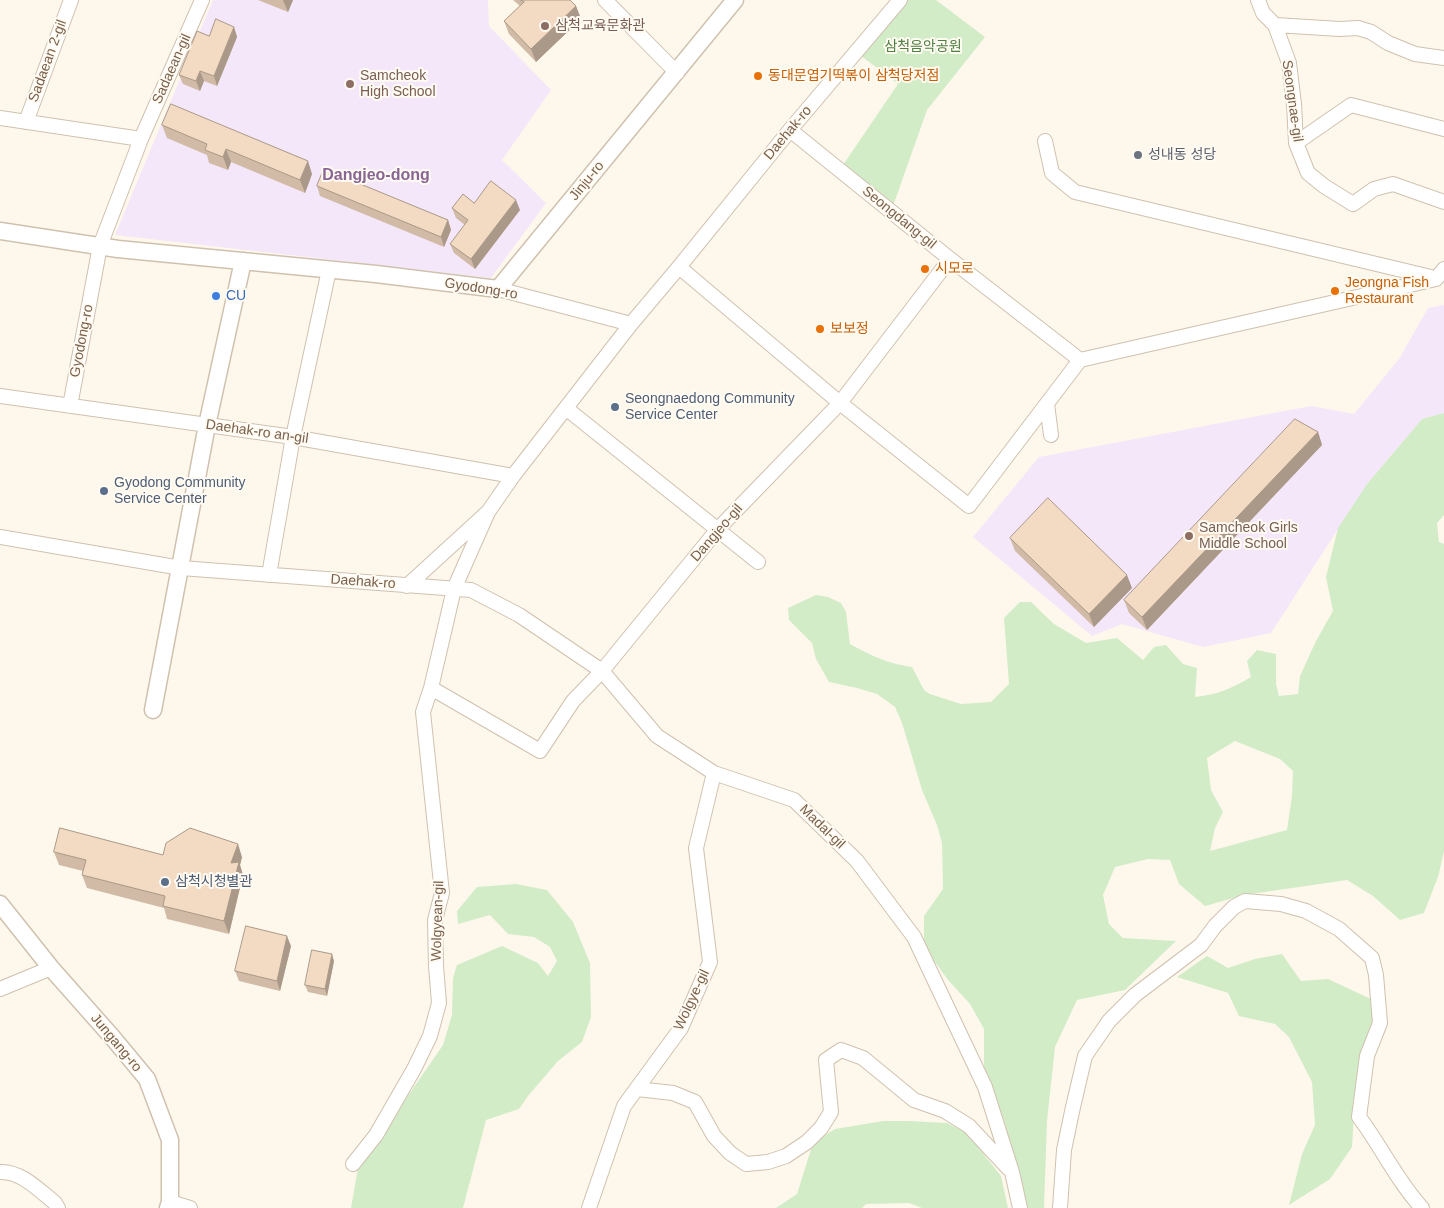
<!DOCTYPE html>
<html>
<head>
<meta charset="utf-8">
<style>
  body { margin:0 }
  canvas { display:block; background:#fdf8eb }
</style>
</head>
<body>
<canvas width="1444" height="1208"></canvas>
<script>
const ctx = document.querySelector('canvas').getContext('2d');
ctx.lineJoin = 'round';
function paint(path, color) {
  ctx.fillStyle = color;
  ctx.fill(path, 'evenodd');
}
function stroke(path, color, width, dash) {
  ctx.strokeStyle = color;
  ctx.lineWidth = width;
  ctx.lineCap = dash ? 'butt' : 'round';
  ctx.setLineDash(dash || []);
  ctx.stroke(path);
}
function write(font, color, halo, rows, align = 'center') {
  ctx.font = font + ' Helvetica,"Noto Sans KR",sans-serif';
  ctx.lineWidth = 4;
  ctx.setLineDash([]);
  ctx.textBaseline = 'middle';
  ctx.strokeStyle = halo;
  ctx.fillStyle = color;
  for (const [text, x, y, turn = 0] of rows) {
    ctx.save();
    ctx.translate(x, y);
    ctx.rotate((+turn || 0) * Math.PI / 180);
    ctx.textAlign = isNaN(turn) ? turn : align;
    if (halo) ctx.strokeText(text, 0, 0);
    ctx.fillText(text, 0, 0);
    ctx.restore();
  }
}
const education = new Path2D(`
  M213,0h275l1,26 62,64 -49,70 44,43 -55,75 -376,-43z
  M1444,305v108l-22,6 -55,65 -96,149 -68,14 -81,-23 -30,12 -119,-99 66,-80 272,-51 43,8 45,-55 29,-51z`);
const green = new Path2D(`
  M907,0h29l49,37 -58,73 -34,96 -50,-41 55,-81 -38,-29z
  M1444,413v102l-7,8 2,19 5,2v307l-6,26 -14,36 -24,7 -27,-24 -26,-16 -103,15 -39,11 -26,-22 -9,-24 -22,-1 -33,8 -12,28 6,29 14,14 53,3 -51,49 -48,10 -22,47 -8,74 -3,87h-17l-23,-88 -20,-54v-37l-14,-25 -22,-24 -24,-33v-31l19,-27 -1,-46 -5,-18 -15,-35 -20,-67 -7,-16 -18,-13 -20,-6 -28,-6 -13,-23 -4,-16 -23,-23 -1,-12 28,-13 12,2 13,6 5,9 4,32c22,12 36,19 62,23l12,23 6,4 31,10 30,-2 18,-18 -5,-66 16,-16h11l23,22 32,19 31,-5 26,22 11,-13 12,-2 17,19 14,4 -2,29c22,-2 37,-9 56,-20l-4,-16 10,-11 19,4v30l3,12 19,-2 2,-18 16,-35 17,-30 -7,-34 12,-49 29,-44 55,-65zM1235,741l45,18 13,12 -1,25 -5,34 -77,21 5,-23 8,-16 -12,-22 -4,-32z
  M516,884l31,6 26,32 17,41 1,54 -9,25 -24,19 -30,35 -9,13 -33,11 -23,88h-112l7,-40 85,-123 9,-30 1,-37 4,-13 45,-19 36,17 10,13 9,-15 -7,-14 -16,-10 -26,-3 -18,-19 -32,9 -1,-13 20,-24z
  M1282,954l19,27 27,-2 45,21 1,23 -20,91 -2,33 -22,32 -41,26 13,-51 13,-29 -3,-43 -23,-45 -14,-13 -36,-8 -11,-23 -51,-16 30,-21 21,12 27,-9z
  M883,1121h25l39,2 20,10 34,43 7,32h-86l-13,-5 -43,1 -4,4h-86l21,-14 16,-51 22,-14z`);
const minor = new Path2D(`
  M605,0l72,73
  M1258,0l5,13 12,12 14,38 5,41 2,39 12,30 16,13 29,18 21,-15 19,-5 51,18
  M1275,25l65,4 18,-1 13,4 17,11 27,11 29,4
  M0,118l141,21
  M26,122l45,-122
  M790,130l160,129 130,101 356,-81
  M1045,141l7,32 23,19 356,85
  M1296,143l55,-38 93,24
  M679,267l161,136 129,103 111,-146
  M1436,279l8,-10
  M498,289l133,35
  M0,396l293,41 220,39
  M1047,404l4,31
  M70,406l30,-160 41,-107 61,-139
  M567,409l191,153
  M488,512l-34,77 -23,99 109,63 33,-50 29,-30 116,-142 122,-126 110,-144
  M0,537l181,31 290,22 48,25 83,56 55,65 57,37 80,27 63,61 57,76 71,150 27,85 8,36
  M269,575l24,-138 36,-167
  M407,586l81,-74 25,-36 118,-152 48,-57 111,-137 110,-130
  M0,989l51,-21
  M637,1089l36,4 22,9 19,34 16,17 16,11 22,-2 18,-6 21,-14 14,-14 10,-16 -5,-52 15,-10 22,8 51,42 31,11 24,15 40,43
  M353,1164l23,-29 38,-66 16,-33 9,-33 -3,-37 -1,-46 7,-27 -19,-181 8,-24
  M0,1172c21,-1 39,18 55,31l3,5
  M170,1202l20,6
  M589,1208l35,-102 57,-78 29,-66 -14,-114 18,-75
  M1060,1208l4,-58 9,-43 12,-51 24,-35 26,-26 66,-50 14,-19 19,-19 11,-6 36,3 25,7 33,18 33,29 4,17 4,48 -13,33 -8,61c22,29 38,64 63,91`);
const tertiary = new Path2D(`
  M0,231l118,18 258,25 122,15 237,-289
  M153,710l54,-285 36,-164
  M0,904l51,64 62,70 34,41 23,61v62l-2,6`);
const wall = new Path2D(`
  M258,0h35l-5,12z
  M513,0h57l6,6 5,13 -45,43 -27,-28 -5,-13 16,-15z
  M234,27l3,10 -20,49 -13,-5 -4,10 -17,-7 -4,-9 30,-39z
  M162,125l150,49 -7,19 -74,-31 -3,8 -19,-7 -2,-8 -40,-17z
  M317,186l131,34 3,10 -7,17 -124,-51z
  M474,203l46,7 -45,59 -21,-16 -4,-9 15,-19 -9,-7 -4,-10z
  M1318,432l4,13 -175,185 -18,-17 -5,-13z
  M1010,538l122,50 -38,39 -79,-76z
  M54,852l188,5 -2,8 3,10 -14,59 -62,-15 -3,-11 -77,-20 -5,-13 1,-4 -24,-6z
  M291,946l-11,45 -41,-10 -4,-10z
  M334,961l-7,35 -19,-4 -3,-7z`);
const shadedWall = new Path2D(`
  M283,0h10l-5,12z
  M576,6l5,13 -45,43 -5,-13z
  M234,27l3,10 -20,49 -3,-10z
  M200,71l4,10 -4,10 -4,-10z
  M226,149l5,13 -3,8 -5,-13z
  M308,161l4,13 -7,19 -5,-13z
  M516,200l4,10 -45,59 -4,-10z
  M448,220l3,10 -7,17 -3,-10z
  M1318,432l4,13 -175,185 -5,-13z
  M1127,575l5,13 -38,39 -5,-13z
  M238,844l4,13 -2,8 3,10 -14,59 -5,-13 7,-58z
  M287,936l4,10 -11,45 -3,-10z
  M332,954l2,7 -7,35 -2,-7z`);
const building = new Path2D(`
  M521,0h49l6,6 -45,43 -27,-28 20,-19z
  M216,19l18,8 -20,49 -14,-5 -4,10 -17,-6 18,-44 12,5z
  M171,104l137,57 -8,19 -74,-31 -3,8 -18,-7 2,-6 -45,-19z
  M324,169l124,51 -7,17 -124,-51z
  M491,181l25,19 -45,59 -21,-15 18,-24 -16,-12 11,-14 11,9z
  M1295,419l23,13 -176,185 -18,-17z
  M1048,498l79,77 -38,39 -79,-76z
  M60,828l103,27 3,-12 24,-15 48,16 -7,19 8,-1 -15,59 -61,-15 2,-10 -83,-21 4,-15 -32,-8z
  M246,926l41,10 -10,45 -42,-10z
  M312,950l20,4 -7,35 -20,-4z`);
const markers = [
  [545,26,5,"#8d6e63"],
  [758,76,5,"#e8710a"],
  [350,84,5,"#8d6e63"],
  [1138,155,5,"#6b7280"],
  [925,269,5,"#e8710a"],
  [1335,291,5,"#e8710a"],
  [216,296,5,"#3f7fe0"],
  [820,329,5,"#e8710a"],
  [615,407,5,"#5c6f8a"],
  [104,491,5,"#5c6f8a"],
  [1189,536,5,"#8d6e63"],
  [165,882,5,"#5c6f8a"]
];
const educationNames = [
  ["삼척교육문화관",555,26],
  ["Samcheok",360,76],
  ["High School",360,92],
  ["Samcheok Girls",1199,528],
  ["Middle School",1199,544]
];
const parkNames = [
  ["삼척음악공원",923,47]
];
const streetNames = [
  ["Sadaean 2-gil",48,61,-70],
  ["Sadaean-gil",172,69,-66],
  ["Seongnae-gil",1292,101,82],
  ["Daehak-ro",788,133,-50],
  ["Jinju-ro",587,181,-51],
  ["Seongdang-gil",899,218,39],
  ["Gyodong-ro",481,289,9],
  ["Gyodong-ro",82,341,-79],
  ["Daehak-ro an-gil",257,432,8],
  ["Dangjeo-gil",717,533,-49],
  ["Daehak-ro",363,582,4],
  ["Madal-gil",822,827,44],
  ["Wolgyean-gil",438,921,-88],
  ["Wolgye-gil",692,1000,-65],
  ["Jungang-ro",116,1043,50]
];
const foodNames = [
  ["동대문엽기떡볶이 삼척당저점",768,76],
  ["시모로",935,269],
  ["Jeongna Fish",1345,283],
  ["Restaurant",1345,299],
  ["보보정",830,329]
];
const worshipNames = [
  ["성내동 성당",1148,155]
];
const shopNames = [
  ["CU",226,296]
];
const serviceNames = [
  ["Seongnaedong Community",625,399],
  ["Service Center",625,415],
  ["Gyodong Community",114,483],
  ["Service Center",114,499],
  ["삼척시청별관",175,882]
];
const quarterNames = [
  ["Dangjeo-dong",376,176]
];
paint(education, '#f5e7fa');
paint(green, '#d3ecc8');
stroke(minor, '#d0c1af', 16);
stroke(tertiary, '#d0c1af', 19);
stroke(minor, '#fff', 14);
stroke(tertiary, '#fff', 16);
paint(wall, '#d1bba7');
paint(shadedWall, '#a98');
paint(building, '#f3dac2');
stroke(building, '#a98', 1);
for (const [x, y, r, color] of markers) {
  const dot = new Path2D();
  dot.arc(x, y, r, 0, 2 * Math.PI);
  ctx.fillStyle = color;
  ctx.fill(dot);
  stroke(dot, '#fffbf2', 2);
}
write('14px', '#785e54', '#fffbf2', educationNames, 'left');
write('14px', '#507f43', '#fffbf2', parkNames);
write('14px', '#79604c', '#fffbf2', streetNames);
write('14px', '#c56008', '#fffbf2', foodNames, 'left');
write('14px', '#5b616d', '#fffbf2', worshipNames, 'left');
write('14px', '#366cbe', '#fffbf2', shopNames, 'left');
write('14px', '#4e5e75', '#fffbf2', serviceNames, 'left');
write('bold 16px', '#896595', '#fffbf2', quarterNames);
</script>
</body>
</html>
